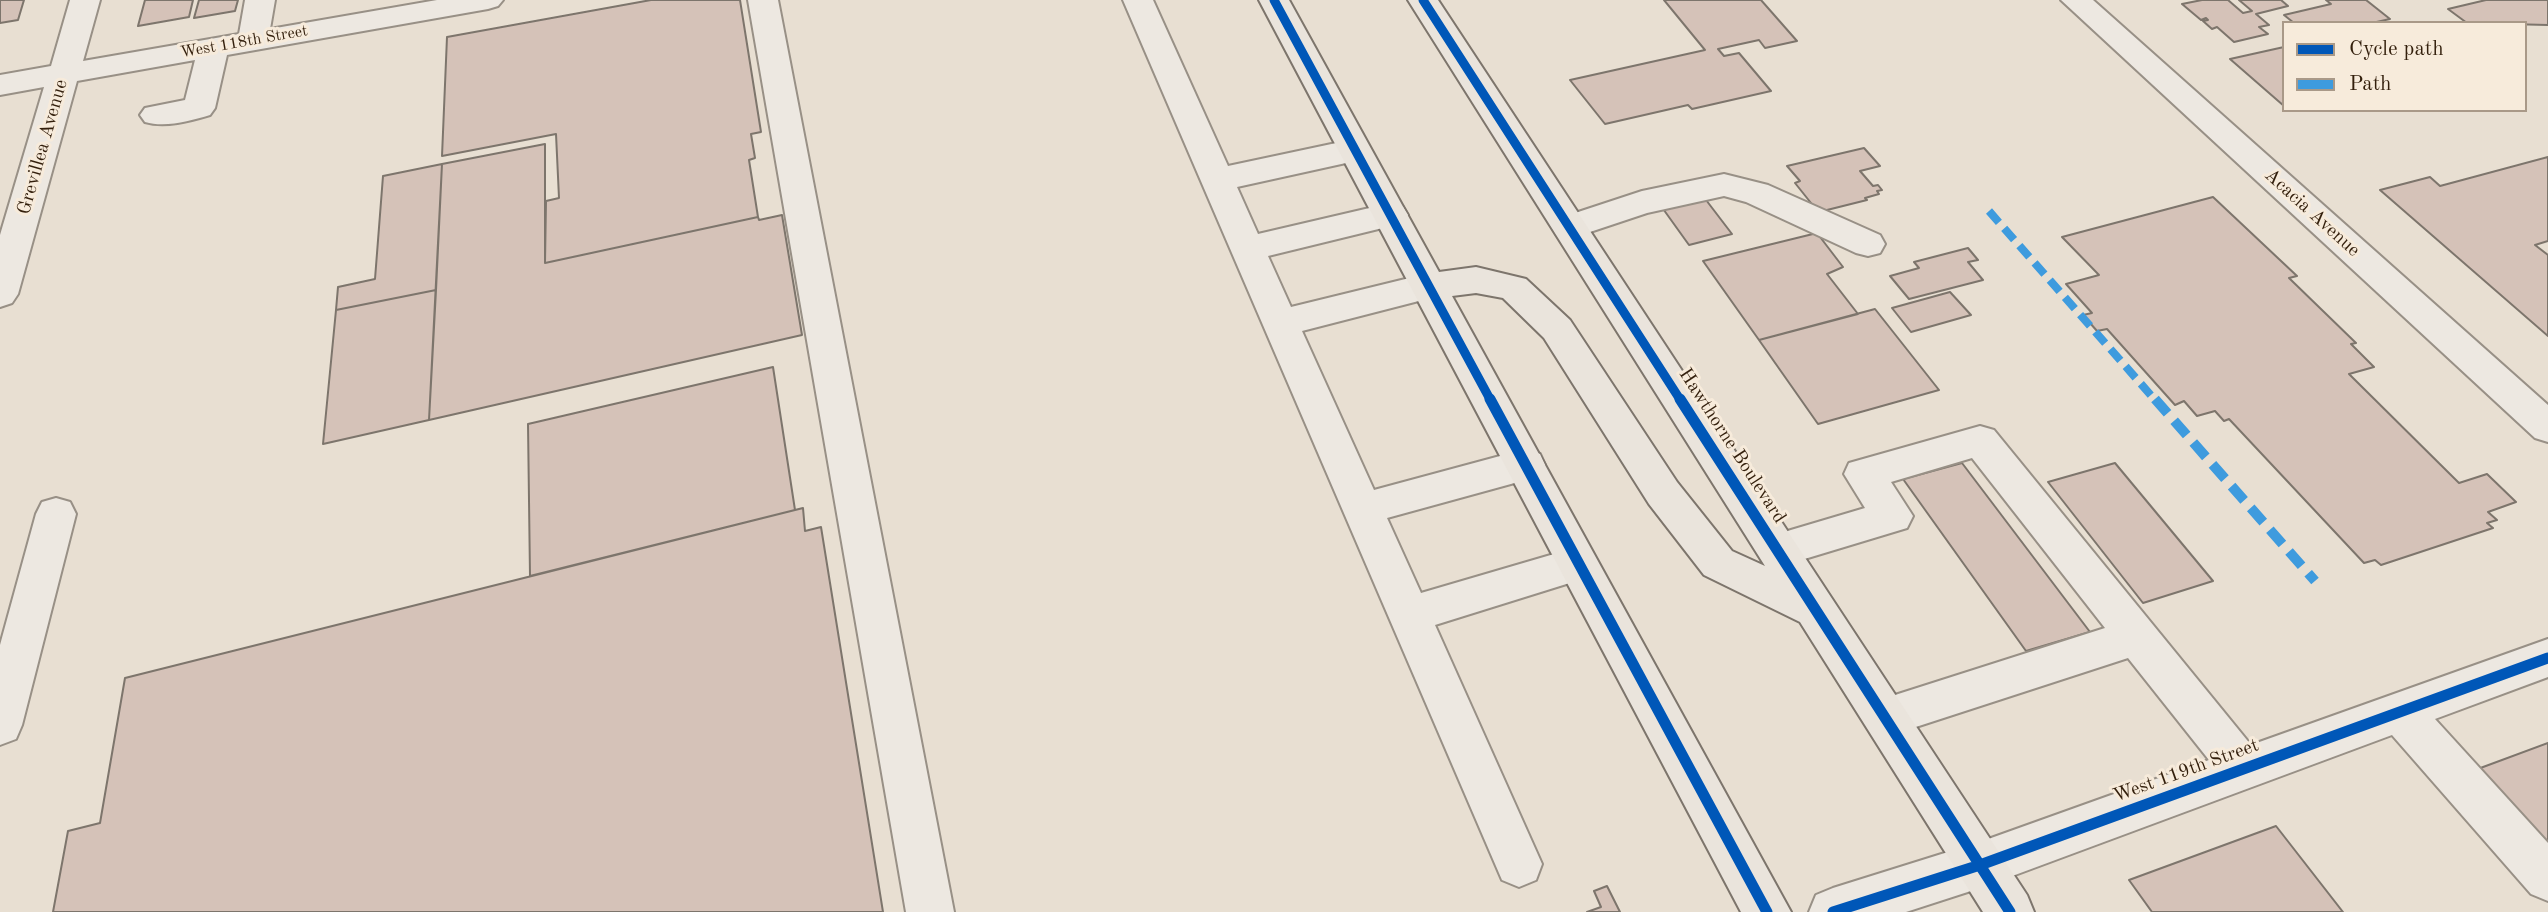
<!DOCTYPE html>
<html>
<head>
<meta charset="utf-8">
<style>
  body { margin:0 }
  #map { position:relative; width:2548px; height:912px; overflow:hidden; background:#e8dfd2; font-family:"Old Standard TT",serif }
  canvas { display:block }
  .legend { position:absolute; left:2282px; top:21px; width:245px; height:91px; box-sizing:border-box; background:#f7ebdb; border:2px solid #a99988; margin:0; padding:9px 12px; list-style:none; font-size:21px; color:#331f0c }
  .legend li { display:flex; align-items:center; gap:14px; height:35px }
  .legend b { width:35px; border:2px solid #a99988 }
</style>
</head>
<body>
<div id="map">
<canvas width="2548" height="912"></canvas>
<ul class="legend">
<li><b style="height:9px;background:#0057b8"></b>Cycle path</li>
<li><b style="height:9px;background:#3e9bde"></b>Path</li>
</ul>
</div>
<script>
const ctx = document.querySelector('canvas').getContext('2d');
ctx.lineJoin = 'round';
function paint(path, color) {
  ctx.fillStyle = color;
  ctx.fill(path, 'evenodd');
}
function stroke(path, color, width, dash) {
  ctx.strokeStyle = color;
  ctx.lineWidth = width;
  ctx.lineCap = dash ? 'butt' : 'round';
  ctx.setLineDash(dash || []);
  ctx.stroke(path);
}
function write(font, color, halo, rows, align = 'center') {
  ctx.font = font + ' "Old Standard TT",serif';
  ctx.lineWidth = 6;
  ctx.setLineDash([]);
  ctx.textBaseline = 'middle';
  ctx.strokeStyle = halo;
  ctx.fillStyle = color;
  for (const [text, x, y, turn = 0] of rows) {
    ctx.save();
    ctx.translate(x, y);
    ctx.rotate((+turn || 0) * Math.PI / 180);
    ctx.textAlign = isNaN(turn) ? turn : align;
    if (halo) ctx.strokeText(text, 0, 0);
    ctx.fillText(text, 0, 0);
    ctx.restore();
  }
}
const building = new Path2D(`
  M0,0h24l-6,20 -18,3z
  M145,0h48l-4,17 -51,9z
  M199,0h39l-3,11 -41,7z
  M651,0h89l21,132 -10,2 4,24 -6,2 9,57 -213,46 1,-62 13,-3 -3,-64 -114,22 5,-119z
  M1664,0h97l36,41 -32,7 -6,-8 -41,9 6,7 15,-3 32,38 -79,18 -4,-4 -83,19 -35,-44 135,-30z
  M2202,0h26l15,13 9,-2 -13,-11h42l7,6 -32,8 13,11 -10,2 9,7 -34,8 -17,-15 -5,2 -9,-8 5,-1 -2,-2 -5,2 -19,-16z
  M2326,0h40l24,19 -18,4h-78l-10,-8 47,-11z
  M2486,0h62v25l-81,-2 -19,-14z
  M2284,47v59l-54,-47z
  M545,144v119l213,-46 1,3 23,-5 20,120 -373,85 13,-256z
  M1864,148l16,18 -20,5 13,15 5,-1 4,5 -5,1 2,3 -14,4 2,2 -44,11 -4,-4 -4,1 -20,-25 5,-2 -13,-15z
  M2548,157v84l-13,4 13,10v81l-168,-146 50,-13 10,9z
  M442,164l-6,126 -100,20 2,-23 37,-8 8,-103z
  M1703,196l29,38 -43,11 -28,-39z
  M2213,197l84,79 -8,2 67,65 -5,1 23,23 -25,7 110,109 28,-9 29,28 -28,10 9,8 -10,3 6,5 -112,37 -6,-5 -11,3 -135,-144 -5,2 -9,-10 -18,5 -13,-15 -9,4 -68,-76 -10,2 -14,-16 9,-2 -26,-29 33,-9 -37,-38z
  M1817,233l26,34 -16,7 31,40 -99,26 -56,-79z
  M1968,248l10,12 -10,2 15,18 -74,19 -19,-23 29,-8 -5,-6z
  M436,290l-7,130 -106,24 13,-134z
  M1950,292l21,23 -60,17 -19,-24z
  M1875,309l64,81 -121,34 -59,-84z
  M773,367l22,143 -265,66 -2,-152z
  M1962,463l128,169 -64,19 -123,-172z
  M2115,463l98,118 -70,22 -95,-121z
  M803,508l2,23 16,-4 62,385h-830l15,-81 32,-8 25,-145z
  M2548,743v109l-73,-82z
  M2276,826l67,86h-191l-23,-32z
  M1607,886l13,26h-33l14,-5 -7,-16z`);
const minor = new Path2D(`
  M70,0h30l-17,61 156,-27 6,-34h30l-5,29 167,-29h66l-5,6 -10,3 -261,46 -12,53 -5,7c-20,6 -45,13 -65,7l-5,-7 5,-7 40,-8 10,-40 -118,21 -59,213 -6,9 -12,4v-72l44,-148 -44,8v-20l51,-9z
  M748,0h30l176,912h-48z
  M1123,0h30l75,166 127,-27 11,3 5,8 -5,8 -11,3 -118,26 21,47 133,-31 12,4 5,8 -5,8 -135,33 23,51 139,-34 12,4 6,9 -6,9 -140,36 72,159 152,-41 14,5 5,11 -5,11 -153,42 34,75 157,-46 14,5 6,12 -6,12 -157,49 107,239 -6,16 -17,7 -17,-7z
  M2061,0h32l455,405v37l-13,-4z
  M1724,174l44,11 112,50 5,9 -5,9 -12,3 -12,-3 -110,-51 -22,-6 -77,17 -78,26 -12,-4 -5,-8 5,-8 85,-28z
  M1980,426l14,4 257,315 297,-106v38l-113,42 113,124v58l-17,-7 -139,-159 -412,153 -74,24h-97l7,-17 17,-7 147,-46 229,-82 -81,-102 -243,79 -15,-6 -7,-14 7,-14 235,-75 -133,-170 -81,24 22,34 -6,12 -129,39 -14,-5 -6,-12 6,-12 101,-30 -21,-34 5,-11z
  M56,498l14,4 6,12 -54,211 -6,14 -16,6v-100l36,-131 6,-12z`);
const major = new Path2D(`
  M1259,0h30l150,272 37,-5 50,12 44,41 107,162 55,69 33,15 -357,-566h30l589,895 7,17h-51l-183,-290 -96,-47 -55,-71 -105,-166 -41,-40 -27,-5 -24,3 339,616h-50z`);
const quietFar1 = new Path2D(`
  M1989,211l167,190`);
const quiet = new Path2D(`
  M2155,399l160,182`);
const cyclewayFar1 = new Path2D(`
  M1274,0l217,401
  M1423,0l258,401`);
const cycleway = new Path2D(`
  M1490,399l277,513
  M1680,399l330,513
  M1833,912l147,-47 568,-207`);
const farStreetnames = [
  ["West 118th Street",244,42,-10]
];
const streetNames = [
  ["Grevillea Avenue",43,147,-74],
  ["Acacia Avenue",2312,213,42],
  ["Hawthorne Boulevard",1732,446,57],
  ["West 119th Street",2186,771,-20]
];
paint(building, '#d5c2b8');
stroke(building, '#7d756c', 2);
stroke(minor, '#989086', 4);
stroke(major, '#7d756c', 4);
paint(minor, '#ede8e1');
paint(major, '#eae4dc');
stroke(quietFar1, '#3e9bde', 8, [15, 8]);
stroke(quiet, '#3e9bde', 10, [19, 10]);
stroke(cyclewayFar1, '#0057b8', 9);
stroke(cycleway, '#0057b8', 11);
write('16px', '#331f0c', '#f7ebdb', farStreetnames);
write('19px', '#331f0c', '#f7ebdb', streetNames);
</script>
</body>
</html>
